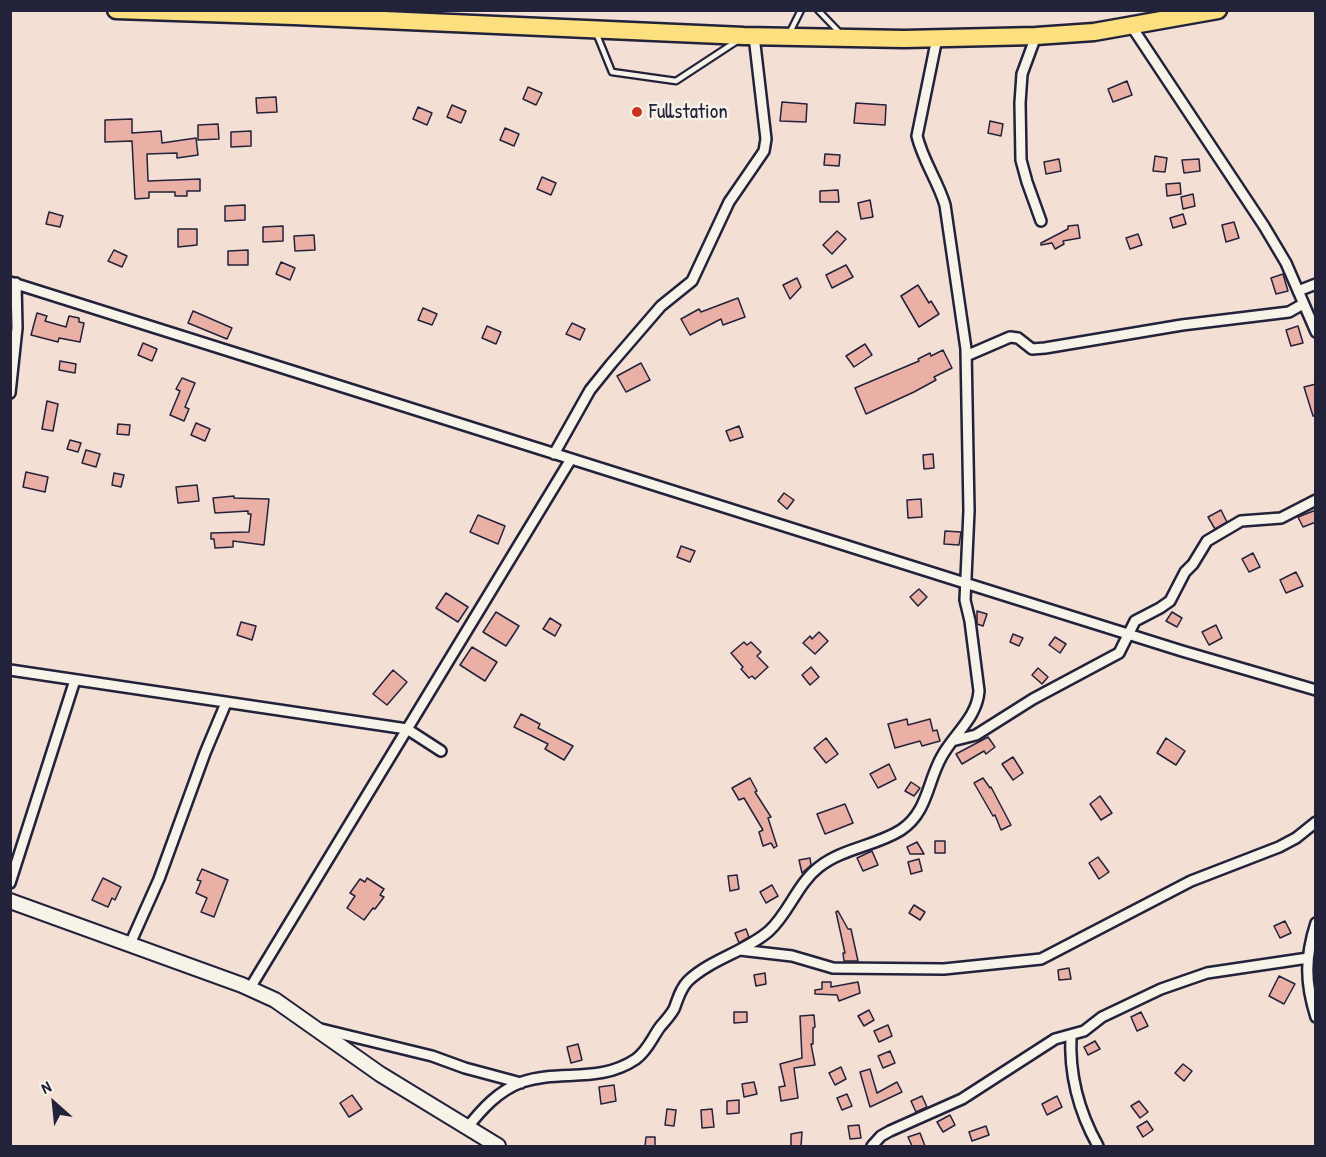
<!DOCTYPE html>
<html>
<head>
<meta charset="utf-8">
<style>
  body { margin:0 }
  #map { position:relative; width:1326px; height:1157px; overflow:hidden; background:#f3dfd4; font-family:"Patrick Hand",sans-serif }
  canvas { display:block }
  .frame { position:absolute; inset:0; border:12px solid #22223b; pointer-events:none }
  .north { position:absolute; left:24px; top:1073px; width:60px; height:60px; -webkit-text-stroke:4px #f7f3e8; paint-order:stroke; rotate:333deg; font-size:16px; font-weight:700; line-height:24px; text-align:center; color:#22223b }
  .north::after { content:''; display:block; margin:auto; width:21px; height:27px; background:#22223b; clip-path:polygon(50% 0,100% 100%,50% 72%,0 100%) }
</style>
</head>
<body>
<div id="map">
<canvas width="1326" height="1157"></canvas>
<div class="frame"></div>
<div class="north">N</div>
</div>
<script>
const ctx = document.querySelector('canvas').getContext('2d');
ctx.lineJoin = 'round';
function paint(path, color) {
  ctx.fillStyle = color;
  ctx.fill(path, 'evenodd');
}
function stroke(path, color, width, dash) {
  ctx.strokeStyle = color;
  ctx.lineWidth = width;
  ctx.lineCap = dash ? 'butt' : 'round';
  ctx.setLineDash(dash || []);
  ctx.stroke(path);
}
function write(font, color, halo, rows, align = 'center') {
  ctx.font = font + ' "Patrick Hand",sans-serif';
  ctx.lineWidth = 5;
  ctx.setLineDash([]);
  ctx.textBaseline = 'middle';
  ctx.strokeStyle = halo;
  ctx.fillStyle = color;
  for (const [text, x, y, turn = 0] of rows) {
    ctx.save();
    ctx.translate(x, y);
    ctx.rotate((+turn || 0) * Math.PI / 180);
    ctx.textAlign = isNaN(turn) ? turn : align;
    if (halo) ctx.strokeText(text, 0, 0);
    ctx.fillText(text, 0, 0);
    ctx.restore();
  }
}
const building = new Path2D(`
  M1127,81l5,14 -19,7 -5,-13z
  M528,87l14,6 -6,12 -13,-6z
  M276,97l1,15 -20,1 -1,-15z
  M782,102l25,2 -1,18 -26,-1z
  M856,103l30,2 -1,20 -31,-2z
  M452,105l14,6 -5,12 -14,-6z
  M418,107l14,6 -5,12 -14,-6z
  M132,119v14l29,-2 1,12 34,-5 2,17 -21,3v-5l-30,1 1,27 52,-2v12h-13v5h-12v-4h-26v6l-14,1 -3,-58 -27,1v-22z
  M990,121l13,3 -2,12 -13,-3z
  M218,124l1,15 -21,1v-15z
  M505,128l14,6 -5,12 -14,-6z
  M251,131v15l-20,1v-15z
  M825,154l15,1 -1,11 -15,-1z
  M1155,156l12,2 -2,14 -12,-1z
  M1059,159l2,12 -15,3 -2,-12z
  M1199,159l1,12 -16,2 -2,-13z
  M542,177l14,6 -5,12 -14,-6z
  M1180,183l1,11 -14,2 -1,-12z
  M838,190l1,12h-19v-11z
  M1193,194l2,12 -12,3 -2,-12z
  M870,200l3,17 -12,2 -3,-16z
  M245,205v15l-20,1v-15z
  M49,212l14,4 -3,11 -14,-3z
  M1183,214l3,10 -13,4 -3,-10z
  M1234,222l5,16 -13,4 -4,-17z
  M1078,225l2,13 -17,3 1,3 -9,5 -3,-6 -11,2v-2l27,-14v-3z
  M283,226v15l-20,1v-15z
  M178,229h19v16l-19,2z
  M837,231l9,8 -14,15 -9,-9z
  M1138,234l4,11 -12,4 -4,-11z
  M314,235l1,15 -20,1 -1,-15z
  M114,250l13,6 -5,11 -14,-6z
  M248,250v15h-20v-14z
  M281,262l14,6 -5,12 -14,-6z
  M846,265l7,12 -21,11 -6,-13z
  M1283,274l5,17 -12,3 -5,-16z
  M797,278l4,9 -11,12 -7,-14z
  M918,285l11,18 2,-2 8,13 -20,13 -18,-31z
  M738,298l7,19 -22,8 -2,-6 -31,16 -9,-16 18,-10 2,3z
  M423,308l14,6 -5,11 -14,-5z
  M193,311l39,17 -5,11 -39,-16z
  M37,313l10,3 -2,5 21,6 3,-11 10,2v4l5,1 -4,19 -21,-4 -1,4 -27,-7z
  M572,323l13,6 -5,11 -14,-6z
  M487,326l14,6 -5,12 -14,-6z
  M1298,326l5,17 -12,3 -5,-16z
  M143,343l14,6 -5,12 -14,-6z
  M865,344l7,11 -18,12 -8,-11z
  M943,350l9,18 -18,9 2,3 -22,12 -48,22 -11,-26 64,-27 -1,-2 12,-6 1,3z
  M60,361l16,3 -1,9 -16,-3z
  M641,363l9,17 -24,12 -9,-16z
  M182,378l13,5 -10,24 4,2 -5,12 -14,-6 10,-24 -4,-2z
  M1316,384v32h-3l-9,-29z
  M47,401l11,3 -5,27 -11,-2z
  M196,423l14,6 -5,12 -14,-6z
  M118,424l12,1 -1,10 -12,-1z
  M739,426l4,11 -13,4 -4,-10z
  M70,440l11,3 -3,9 -11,-3z
  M86,450l14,4 -4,13 -14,-4z
  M933,454l1,14 -10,1 -1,-14z
  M26,472l22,5 -3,15 -22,-5z
  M114,473l10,2 -3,12 -9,-2z
  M197,485l2,16 -21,2 -2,-16z
  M784,493l10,7 -7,9 -9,-8z
  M234,496v2l35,1 -5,46 -31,-4v6l-18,1 -1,-9h-3v-6l38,-1 2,-18h-3v-3l-33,2 -2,-15z
  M921,499l1,18 -14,1 -1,-18z
  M1221,510l6,12 -12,7 -7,-12z
  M1316,510v12l-13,5 -5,-10z
  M478,515l27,11 -7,18 -28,-12z
  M945,531l16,1 -2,13 -15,-1z
  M681,546l14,5 -5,11 -13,-5z
  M1253,553l7,14 -11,5 -7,-13z
  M1296,572l7,14 -17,7 -6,-13z
  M919,589l8,8 -9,9 -8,-9z
  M446,593l22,14 -10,15 -22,-14z
  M977,611l10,3 -4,12 -6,-2z
  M496,612l23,14 -13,20 -23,-14z
  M1172,612l10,6 -5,9 -11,-6z
  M550,618l11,7 -6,11 -12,-7z
  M241,622l15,4 -4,14 -15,-5z
  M1216,625l6,13 -13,7 -7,-13z
  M819,632l9,9 -13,13 -12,-11 7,-7 2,3z
  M1013,634l10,4 -4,8 -9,-4z
  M1055,637l11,7 -6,9 -11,-8z
  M744,642l3,3 4,-3 10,10 -4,4 11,11 -13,12 -3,-3 -3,2 -8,-9 2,-2 -12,-14z
  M472,647l25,15 -12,19 -25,-16z
  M811,667l8,10 -9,8 -8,-10z
  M1038,668l10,9 -6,7 -10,-9z
  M393,670l14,12 -20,23 -14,-11z
  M521,714l19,10 -2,4 35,18 -9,14 -19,-11 3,-5 -34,-17z
  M907,719l1,6 22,-6 3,12 4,-1 3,11 -18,5 -2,-5 -25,7 -7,-24z
  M988,737l7,10 -9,7 -2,-3 -22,13 -6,-10z
  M826,738l12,16 -12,9 -12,-15z
  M1166,738l19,13 -9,14 -19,-12z
  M1013,757l10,16 -10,7 -11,-16z
  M889,764l7,15 -18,9 -8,-14z
  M750,778l7,13 -2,1 16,25 -3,1 9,28 -3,2 -3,-5 -8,3 -4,-14 4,-2 -19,-32 -5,2 -7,-12z
  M983,778l7,10 1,-1 20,38 -10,5 -6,-15 -2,1 -19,-33z
  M911,782l9,6 -6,8 -9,-5z
  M1100,796l12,17 -11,7 -11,-16z
  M845,804l8,19 -28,11 -8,-20z
  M935,841h10v12h-10z
  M917,842l7,12h-14l-3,-7z
  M872,851l6,14 -15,6 -6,-13z
  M1098,857l11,15 -10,7 -10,-16z
  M810,858l1,7 -9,8 -3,-13z
  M919,859l3,12 -11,3 -3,-12z
  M202,869l26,11 -14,37 -13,-5 6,-14 -11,-5 5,-12 -4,-1z
  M737,875l2,14 -9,2 -2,-15z
  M103,878l18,9 -6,13 -3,-2 -4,9 -16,-7z
  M367,878l17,11 -4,6 4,2 -9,12 -2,-1 -9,12 -17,-12 8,-12 -5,-3 10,-14 5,3z
  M772,885l6,11 -12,7 -6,-11z
  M914,905l11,7 -5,8 -11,-7z
  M838,911l10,18h3l7,32h-14l-1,-8h2l-9,-41z
  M1285,921l6,12 -11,5 -6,-12z
  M746,929l3,8 -10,6 -4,-10z
  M1069,968l2,11 -12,1 -1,-10z
  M765,973l1,11 -10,2 -2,-11z
  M1279,976l16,8 -11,20 -15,-8z
  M822,982h9v5l27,-5 2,11 -21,8 -2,-6 -22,-1v-4l7,-1z
  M869,1010l5,10 -10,6 -6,-10z
  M734,1012h13v10l-13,1z
  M1141,1012l7,14 -11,5 -6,-14z
  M814,1015l1,12 -2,1v16h-2l4,21 -21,3 4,30 -17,3 -2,-14 6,-1 -5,-22 22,-6 -2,-42z
  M888,1025l4,11 -13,6 -5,-11z
  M1095,1041l5,8 -12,6 -4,-8z
  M578,1044l4,16 -11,3 -4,-16z
  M890,1051l5,12 -12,5 -5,-12z
  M1183,1064l9,7 -8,10 -9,-8z
  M841,1067l5,12 -11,6 -6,-12z
  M870,1069l7,24 20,-11 5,10 -32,15 -10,-35z
  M754,1082l3,12 -13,3 -2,-13z
  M614,1085l2,16 -15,3 -2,-17z
  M847,1094l5,12 -10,4 -5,-12z
  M352,1095l10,14 -13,8 -9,-14z
  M922,1096l5,11 -11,5 -5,-11z
  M1057,1096l5,11 -15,8 -5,-11z
  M739,1100v13l-12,1v-13z
  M1139,1101l9,11 -8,6 -9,-12z
  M667,1109l9,1 -2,16 -9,-1z
  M712,1109l2,18 -12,1 -1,-18z
  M950,1115l5,10 -12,7 -6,-10z
  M1147,1121l6,9 -10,7 -6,-10z
  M859,1125l2,13 -11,1 -2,-13z
  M986,1126l3,9 -17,6 -3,-9z
  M802,1132l-1,14h-10v-12z
  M920,1133l5,13h-13l-4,-9z
  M646,1137h9v9h-10z`);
const lane = new Path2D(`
  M818,10l22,23
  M790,32l11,-22
  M597,35l15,37 64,9 61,-40`);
const street = new Path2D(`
  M1132,27l132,199 22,37 30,69
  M1036,36l-14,38 -2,29 1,57 6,22 14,39
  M10,282l955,301 217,68 134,39
  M1298,291l18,-7
  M966,356l44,-19 8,1 14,11 13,-1 137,-23 107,-13 14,-8
  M10,393l7,-65 -1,-45
  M554,454l36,-64 21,-26 50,-58 31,-25 37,-79 35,-51 2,-12 -12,-103
  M10,670l397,59 34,22
  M952,741l24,-6 57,-36 86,-46 16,-32 25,-13 10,-7 15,-29 8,-8 14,-23 34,-20 40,-3 35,-18
  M10,883l65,-203
  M1316,923c-11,34 -11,60 0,94
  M130,944l29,-65 46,-126 21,-50
  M740,950l52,6 41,12 111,1 97,-10 150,-78 88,-34 17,-9 20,-16
  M250,988l321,-529
  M321,1029l111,27 33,12 56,15
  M1071,1035c-2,40 8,77 27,111
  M467,1128c15,-19 31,-37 55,-46 38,-13 77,2 114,-23 12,-9 16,-21 24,-32 5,-6 10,-11 14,-18 4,-10 6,-20 14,-28 23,-22 57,-29 81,-50 20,-18 28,-47 50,-64 24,-19 57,-21 82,-37 27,-18 26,-48 41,-74 12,-22 35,-38 37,-65l-9,-70 -5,-21 4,-89 -3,-162 -21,-144c-7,-24 -22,-44 -28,-69l20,-98
  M872,1146l9,-10 9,-5 72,-32 93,-60 29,-8 18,-14 59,-28 46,-16 101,-15`);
const secondary = new Path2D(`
  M10,901l232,84 33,15 105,74 118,72`);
const highway = new Path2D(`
  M116,10l178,6 450,20 160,3 132,-3 58,-4 124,-22`);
const markers = [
  [637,112,6,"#c8321e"]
];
const poiNames = [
  ["Fullstation",649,112]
];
paint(building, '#eab0a6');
stroke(building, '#22223b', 1.5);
stroke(lane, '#22223b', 9);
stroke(street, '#22223b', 14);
stroke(secondary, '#22223b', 18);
stroke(highway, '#22223b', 21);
stroke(lane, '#f7f3e8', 4.5);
stroke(street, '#f7f3e8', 9);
stroke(secondary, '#f7f3e8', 14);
stroke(highway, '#fce080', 16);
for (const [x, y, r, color] of markers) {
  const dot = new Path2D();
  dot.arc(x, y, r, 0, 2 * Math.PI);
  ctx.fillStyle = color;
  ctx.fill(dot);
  stroke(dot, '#f7f3e8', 2);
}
write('21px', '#22223b', '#f7f3e8', poiNames, 'left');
</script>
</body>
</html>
